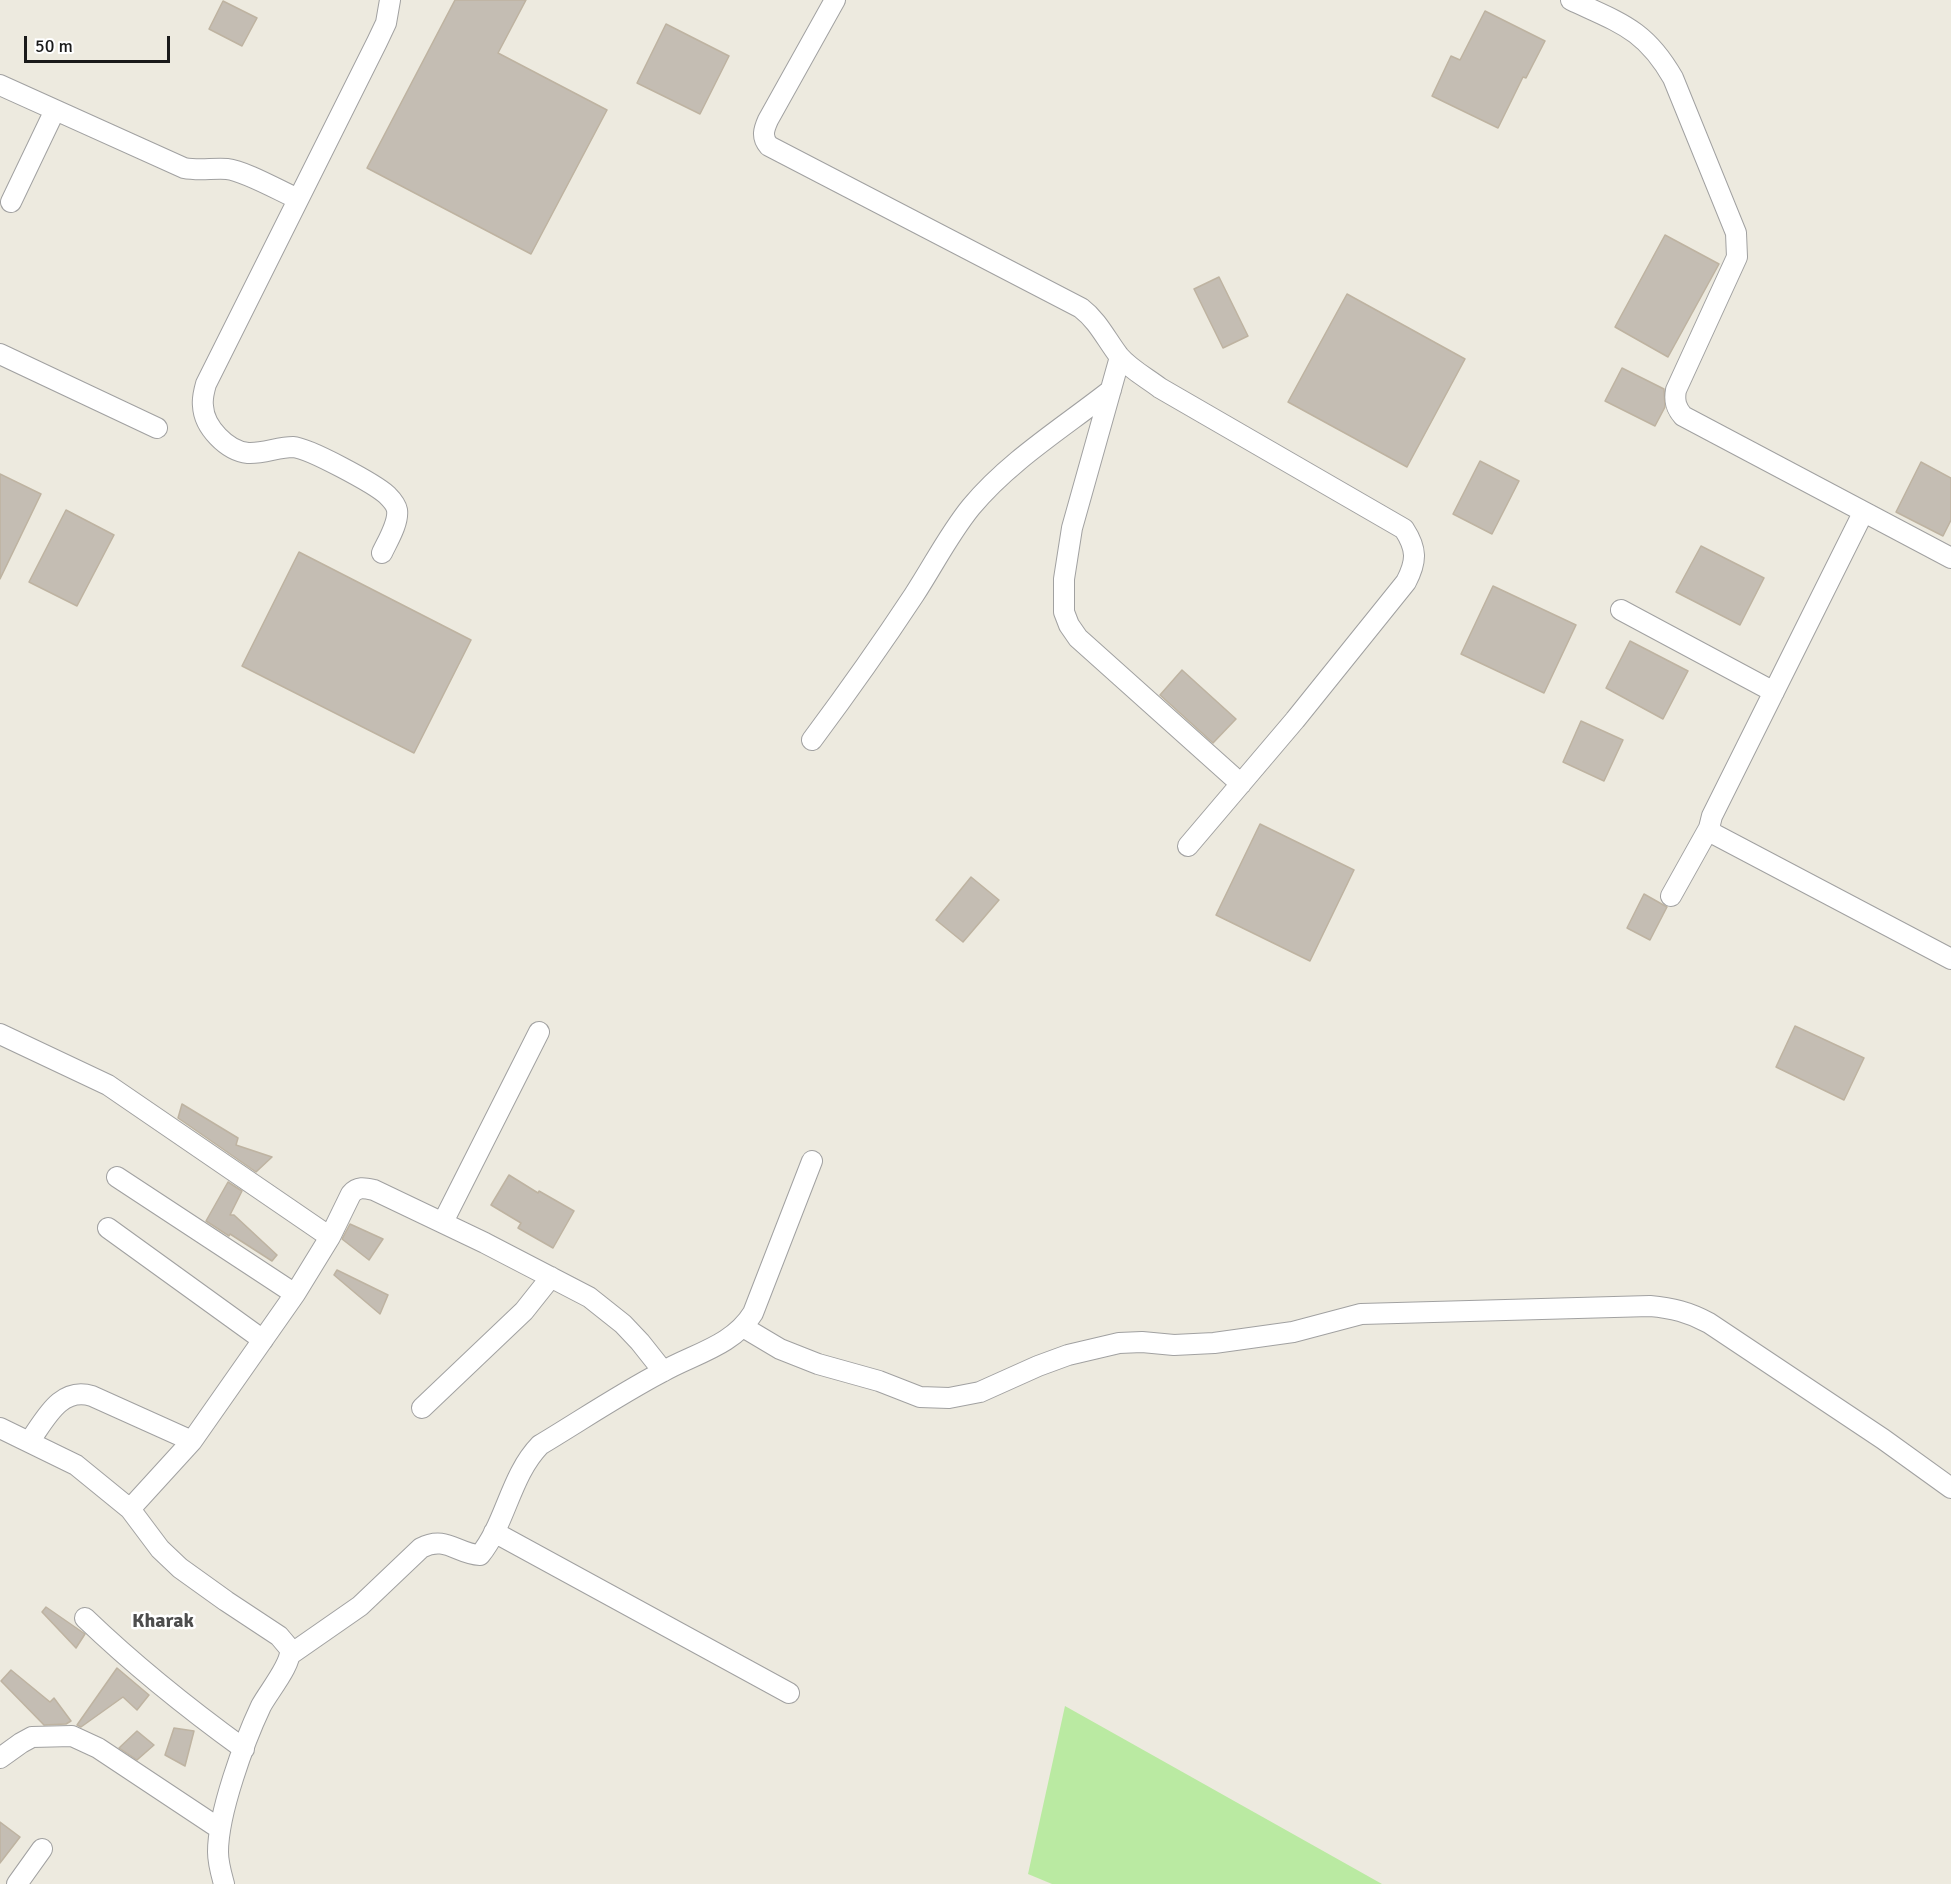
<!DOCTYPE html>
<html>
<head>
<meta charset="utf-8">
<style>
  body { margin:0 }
  #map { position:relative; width:1951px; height:1884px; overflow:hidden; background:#edeadf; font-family:Signika,sans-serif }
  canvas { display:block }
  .scale { position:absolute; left:24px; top:36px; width:146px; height:27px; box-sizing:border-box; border:3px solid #1a1a1a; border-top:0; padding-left:8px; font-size:18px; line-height:21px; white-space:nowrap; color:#1a1a1a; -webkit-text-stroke:4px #fff; paint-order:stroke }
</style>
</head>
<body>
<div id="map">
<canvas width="1951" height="1884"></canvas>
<div class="scale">50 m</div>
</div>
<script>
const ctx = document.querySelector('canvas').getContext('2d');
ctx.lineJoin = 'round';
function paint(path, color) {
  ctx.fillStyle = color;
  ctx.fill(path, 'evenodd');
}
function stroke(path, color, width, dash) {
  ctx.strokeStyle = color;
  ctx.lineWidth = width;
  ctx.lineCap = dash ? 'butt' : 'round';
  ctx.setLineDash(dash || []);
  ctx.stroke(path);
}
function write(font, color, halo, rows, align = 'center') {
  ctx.font = font + ' Signika,sans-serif';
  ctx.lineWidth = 5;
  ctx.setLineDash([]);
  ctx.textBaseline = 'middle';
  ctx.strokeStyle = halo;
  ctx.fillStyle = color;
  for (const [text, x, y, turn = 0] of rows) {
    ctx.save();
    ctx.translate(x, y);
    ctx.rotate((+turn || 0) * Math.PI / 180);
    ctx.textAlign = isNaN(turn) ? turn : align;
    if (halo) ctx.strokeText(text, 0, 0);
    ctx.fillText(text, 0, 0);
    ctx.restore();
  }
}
const grass = new Path2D(`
  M1065,1706l317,178h-330l-24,-10z`);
const building = new Path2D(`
  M455,0h71l-28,53 109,57 -76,144 -164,-86z
  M223,1l34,17 -15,28 -33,-17z
  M1485,11l60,30 -19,37 -3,-1 -25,51 -66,-32 19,-40 9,4z
  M666,24l63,32 -29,58 -63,-31z
  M1665,235l54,29 -51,93 -53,-30z
  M1219,277l29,59 -25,12 -29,-59z
  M1347,294l118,65 -58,108 -119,-65z
  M1622,368l42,21 1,18 -10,19 -50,-25z
  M1480,461l39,20 -27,53 -39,-20z
  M1921,462l30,16v42l-8,16 -47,-24z
  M0,474l41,20 -41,85z
  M66,510l48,25 -37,71 -48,-24z
  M1701,546l63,32 -24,47 -64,-33z
  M299,552l172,88 -57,113 -172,-87z
  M1493,586l83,39 -32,68 -83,-39z
  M1630,641l58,30 -25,48 -57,-31z
  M1182,670l54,49 -23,24 -53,-48z
  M1581,721l42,19 -19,41 -41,-19z
  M1260,824l94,46 -44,91 -94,-46z
  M971,877l28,23 -36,42 -27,-22z
  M1644,894l23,13 -17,33 -23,-12z
  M1795,1026l69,32 -20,42 -68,-33z
  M182,1104l56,34 -2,7 36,12 -16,15 -78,-54z
  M509,1175l29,18 1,-2 35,20 -21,37 -35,-20 3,-5 -30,-18z
  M228,1182l14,9 -12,24h4l43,40 -5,6 -42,-27 -1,2 -23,-15z
  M350,1224l33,15 -14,21 -27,-21z
  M337,1270l51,25 -8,19 -46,-39z
  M46,1607l39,27 -9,14 -34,-36z
  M117,1668l32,27 -12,15 -14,-13 -42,30 -4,-2z
  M11,1670l39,32 4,-4 17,23 -5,3 -22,1 -43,-44z
  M174,1728l20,3 -9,35 -20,-11z
  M137,1731l17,14 -17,15 -18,-12z
  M0,1822l20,15 -20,26z`);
const street = new Path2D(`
  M835,0l-67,120c-4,9 -7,17 1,26l312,162c17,13 25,31 38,48 11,13 28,22 41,32l244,141c13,20 13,32 2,53l-111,138 -107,126
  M1571,0c49,23 74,29 102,78l63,155 1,24 -61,133c-2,11 0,18 7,26l268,142
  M0,85l184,83c15,3 28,0 43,1 18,2 53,22 71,30
  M11,202l44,-92
  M0,354l157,74
  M1120,357l-48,171 -8,51v33l5,13 9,13 163,146
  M1863,513l-151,303 -3,12 5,6 237,125
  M382,553c5,-11 17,-30 15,-43 -1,-6 -6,-11 -10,-15 -12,-11 -78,-47 -94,-48 -15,0 -30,7 -45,6 -21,-2 -44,-26 -45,-47 -1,-7 1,-15 3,-22l171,-342 9,-19 4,-23
  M1621,610l153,82
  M812,740c35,-47 69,-95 102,-145 19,-29 35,-61 57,-88 38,-46 93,-80 140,-117
  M1671,896l38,-68
  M0,1034l108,51 222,152 -35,57 -103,147 -62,68
  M117,1177l178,117
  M443,1222l96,-190
  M108,1228l155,112
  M330,1237l21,-43c7,-8 14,-6 23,-4l111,53 104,54 34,27 17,18 23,29
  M743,1327l37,22 38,15 61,17 41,16 29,1 31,-6 58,-26 30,-11 51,-12 23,-1 32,3 40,-2 79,-11 68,-18 289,-8c22,2 39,6 59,17l174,116 68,49
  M422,1408l102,-97 27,-34
  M0,1428l76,37 54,44 30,40 20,19 46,33 53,35 11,13c2,15 -21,42 -29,57 -17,36 -43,107 -43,146 0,11 3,21 6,32
  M29,1442c16,-22 31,-56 63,-46l100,45
  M494,1532l295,161
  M85,1618c51,49 101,89 159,131
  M291,1654l69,-48 61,-58c25,-13 36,6 59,7 26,-32 30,-79 60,-110 40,-24 80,-51 122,-73 31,-18 71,-26 91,-59l59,-152
  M0,1758l21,-15 11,-6 40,-1 26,12 122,81
  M17,1884l25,-35`);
const neighbourhoodNames = [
  ["Kharak",163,1622]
];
paint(grass, '#baeaa2');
paint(building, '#c4bdb3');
stroke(building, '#beb3a1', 1.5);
stroke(street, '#a1a1a1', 22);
stroke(street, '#fff', 20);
write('bold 20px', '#4d4d4d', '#fff', neighbourhoodNames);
</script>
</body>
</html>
